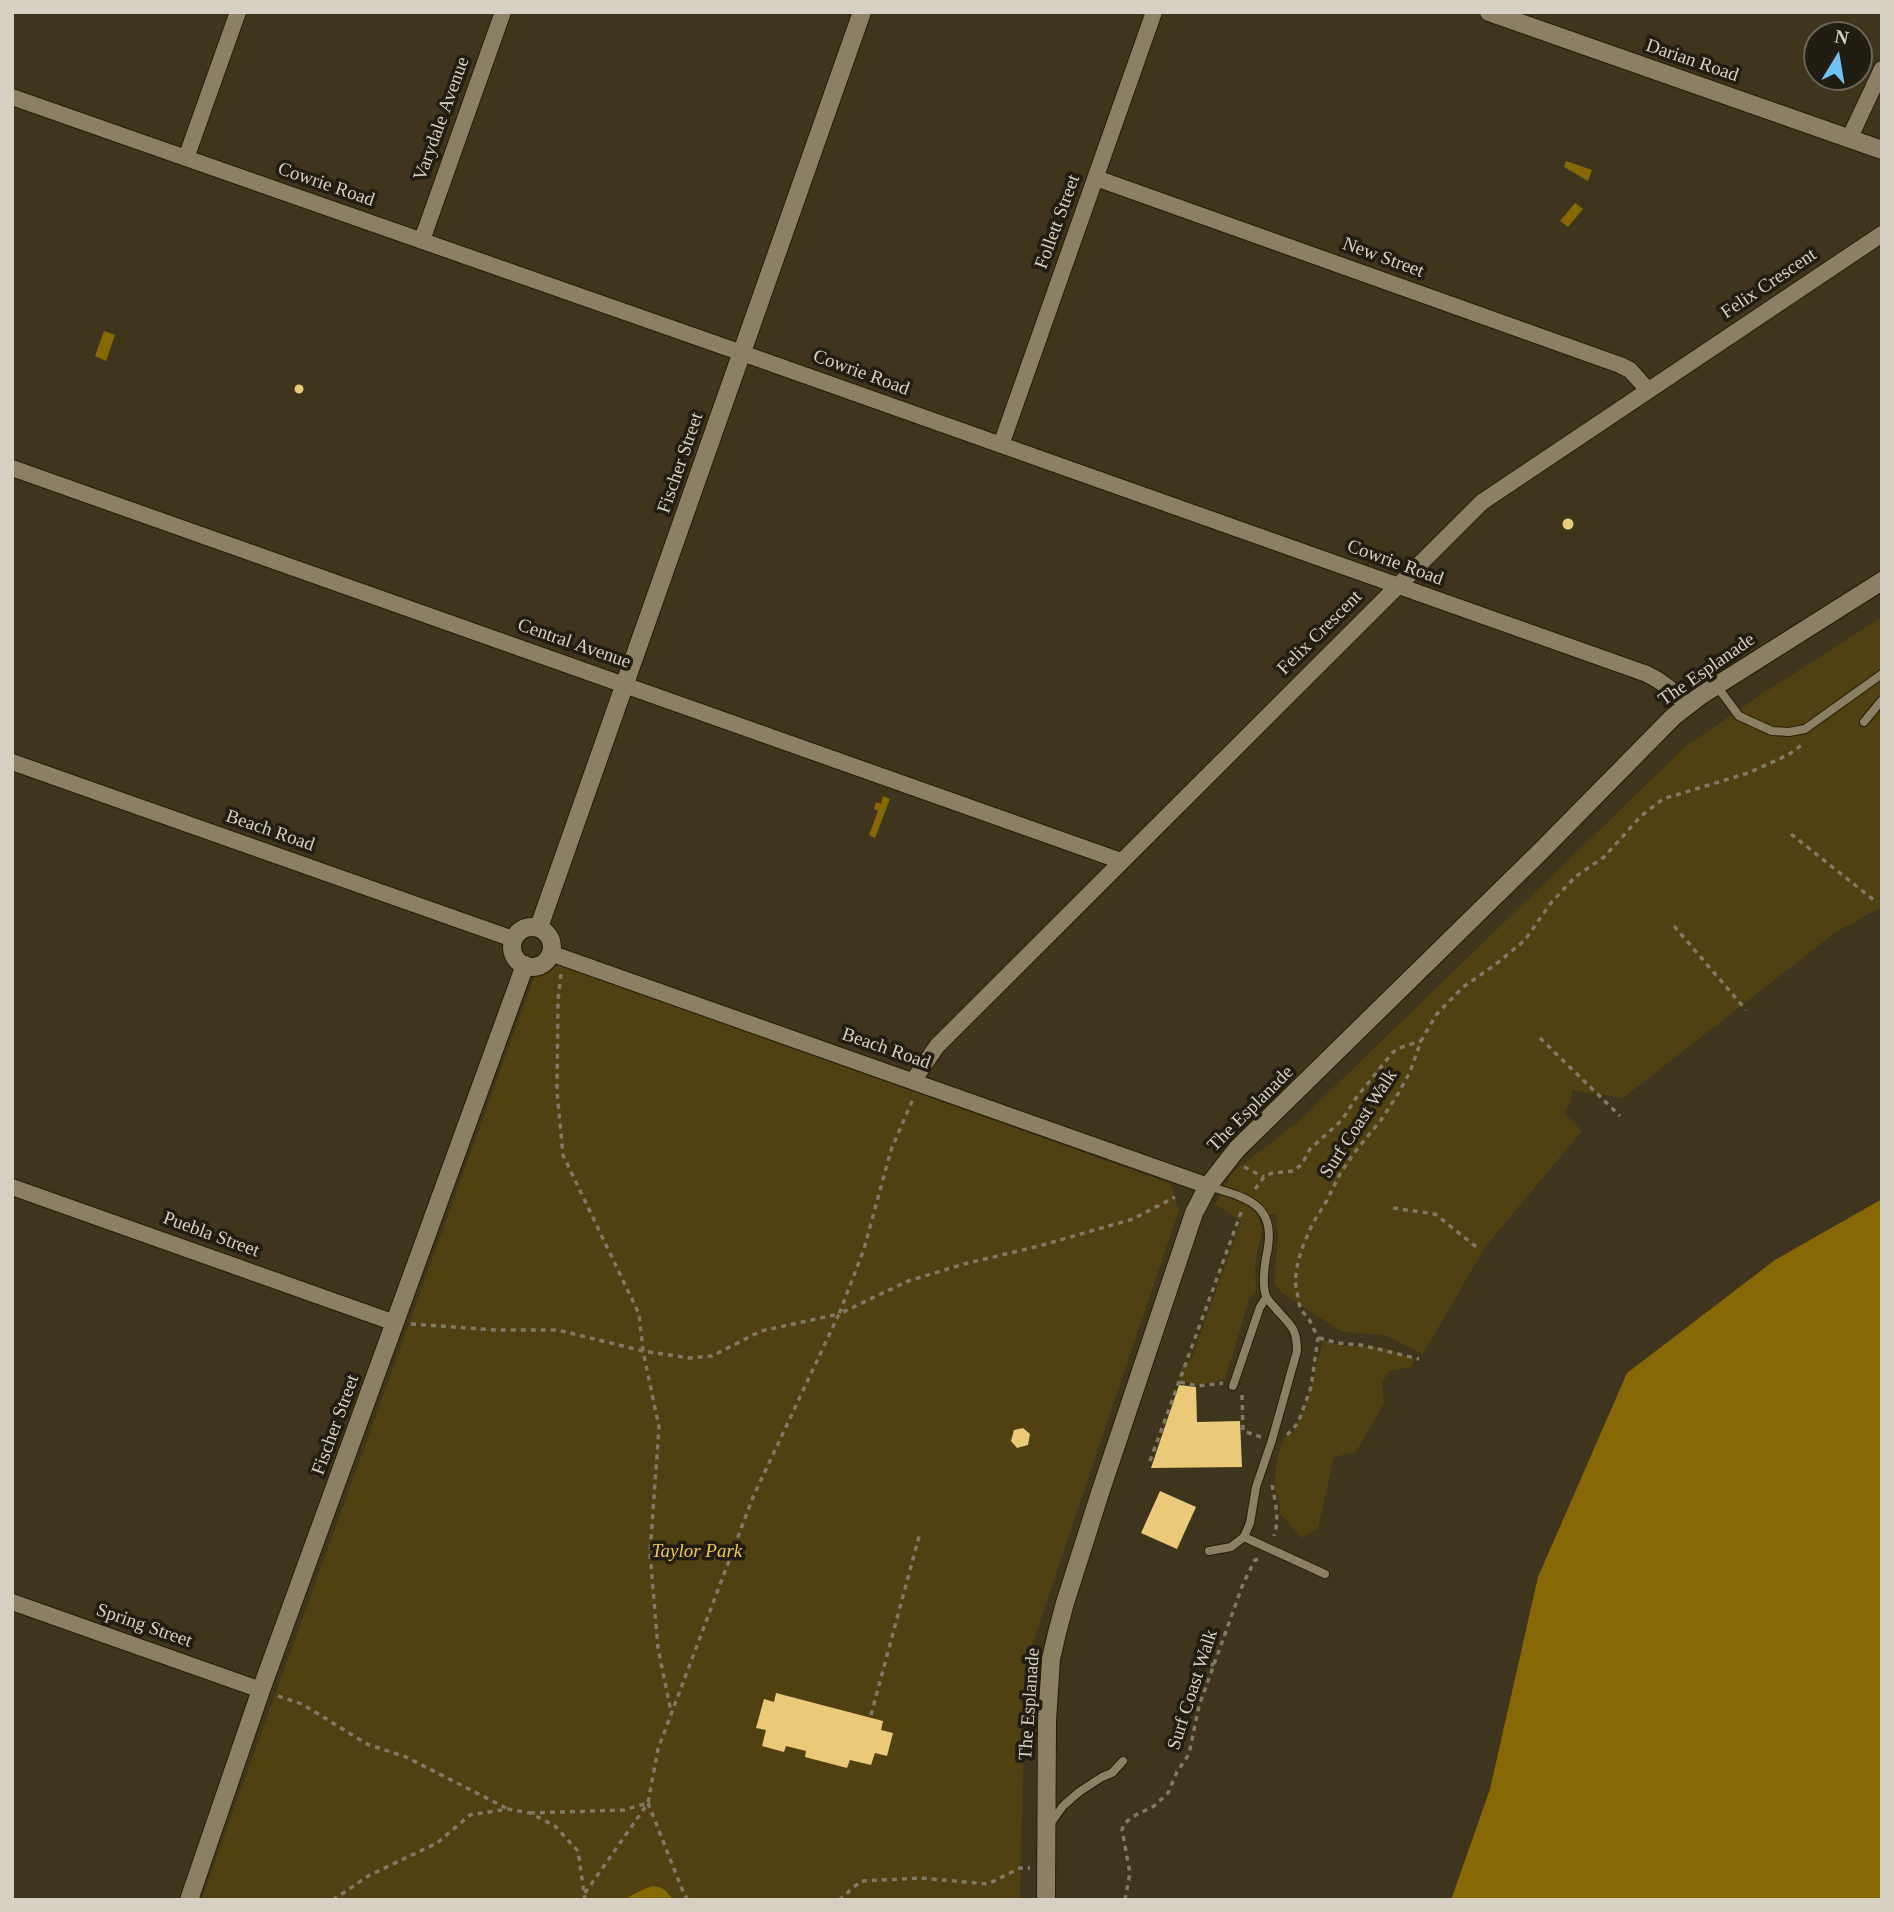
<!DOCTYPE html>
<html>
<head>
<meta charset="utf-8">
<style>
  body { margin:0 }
  #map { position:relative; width:1894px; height:1912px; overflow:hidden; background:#3f351c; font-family:Georgia,serif }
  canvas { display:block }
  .frame { position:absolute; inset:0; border:14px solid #d7d1c3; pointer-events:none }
  .north { position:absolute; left:1803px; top:21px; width:70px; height:70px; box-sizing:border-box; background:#221d12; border:2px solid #6a6559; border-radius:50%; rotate:11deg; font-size:19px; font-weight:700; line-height:28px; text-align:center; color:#d7d1c3 }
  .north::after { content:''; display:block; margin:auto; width:24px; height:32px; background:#71c1f5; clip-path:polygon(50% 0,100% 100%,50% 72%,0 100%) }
</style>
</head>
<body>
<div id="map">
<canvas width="1894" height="1912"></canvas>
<div class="frame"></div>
<div class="north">N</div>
</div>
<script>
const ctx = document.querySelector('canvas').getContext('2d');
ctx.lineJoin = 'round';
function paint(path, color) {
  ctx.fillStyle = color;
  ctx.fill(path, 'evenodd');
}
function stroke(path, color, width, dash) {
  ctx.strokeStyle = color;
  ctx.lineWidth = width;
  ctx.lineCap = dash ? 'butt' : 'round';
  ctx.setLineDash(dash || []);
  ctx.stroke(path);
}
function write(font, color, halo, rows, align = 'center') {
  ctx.font = font + ' Georgia,serif';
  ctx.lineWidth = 7;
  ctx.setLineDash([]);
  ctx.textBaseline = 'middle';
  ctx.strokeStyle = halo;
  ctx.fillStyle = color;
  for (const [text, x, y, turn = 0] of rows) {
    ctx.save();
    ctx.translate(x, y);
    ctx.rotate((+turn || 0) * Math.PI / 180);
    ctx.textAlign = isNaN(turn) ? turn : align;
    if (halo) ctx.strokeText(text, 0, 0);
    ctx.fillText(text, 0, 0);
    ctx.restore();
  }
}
const green = new Path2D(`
  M1882,617v290l-46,25 -213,166 -51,-8 -1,11 -7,12 18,18 -97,116 -62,107 -39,-19 -42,-3 -61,-40 -7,-9 4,-47 -2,-23 -18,4 4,13 -7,35 1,27 -7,7 -24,80c-16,4 -32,10 -46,-1l4,-14 8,-4 50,-139 -26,-17 16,-29 8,-8 58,-44 388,-376 77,-53z
  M560,965l611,219 8,26 -147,435 -8,86 -4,169h-819l334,-926z
  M1323,1341l22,5 37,1 33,12 -4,8 -22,4 -7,12 2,20 -28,49 -22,5 -16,71 -17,10 -21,-25 -1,-14 -5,-10 2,-20 2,-13 6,-17 10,-8 4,-8 13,-36z`);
const water = new Path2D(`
  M1566,161l26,9 -4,11 -24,-14z
  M1575,203l8,6 -15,18 -8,-6z
  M104,331l11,4 -9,26 -11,-5z
  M883,796l7,3 -15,39 -6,-3 9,-24 -4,-2 2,-7 5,2z
  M1882,1199v701h-431l39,-111 48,-212 89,-204 148,-113z
  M653,1886c10,1 14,5 19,13l-49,1 21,-11z`);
const building = new Path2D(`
  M294.5 389a4.5 4.5 0 1 1 9 0a4.5 4.5 0 1 1-9 0Z
  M1562.5 524a5.5 5.5 0 1 1 11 0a5.5 5.5 0 1 1-11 0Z
  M1179,1385l17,2 1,35 43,-1 2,46 -91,1z
  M1023,1428l7,6 -2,11 -11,3 -6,-7 3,-11z
  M1160,1491l36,16 -19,42 -36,-16z
  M776,1693l107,28 -2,9 12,3 -6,23 -12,-3 -4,12 -21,-5 -3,8 -42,-11 1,-6 -20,-5 -2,6 -22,-6 4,-16 -10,-2 8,-29 10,3z`);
const path = new Path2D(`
  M1791,834l84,67
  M1674,926l72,84
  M561,974l-3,26 -1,91 6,64 76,159 4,37 16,76 -9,126 8,95 13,64
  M1540,1038l80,78
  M1244,1167l20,10
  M1255,1189l9,-12 8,-4 22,-2 8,-7 8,-15 32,-29 14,-22 37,-46 9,-5 19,-6
  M1393,1208l42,6 44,35
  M411,1324l85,6h62l85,21 46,7 23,-2 49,-25 78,-17 25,-65 27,-99 22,-51
  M1319,1338l19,5 23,2 58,14
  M1180,1382l18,4 25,-3
  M1242,1395l1,36 18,6
  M1287,1435l11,-12 13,-36 7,-49 -8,-17 -10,-13 -5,-27 3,-20 6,-18 9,-20 13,-21 14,-28 14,-21 27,-33 17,-26 12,-22 11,-31 15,-26 27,-28 33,-23 29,-24 25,-36 25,-27 29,-20 37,-41 22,-17 85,-26 40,-18 15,-11
  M1150,1461l92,-251
  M1272,1485c3,16 8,34 2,51
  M1201,1662l13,3
  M278,1696l24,8 65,40 39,13 100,51
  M871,1715l49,-182
  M648,1803l36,91 4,6
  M530,1813l94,-3 24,-7 10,-54 95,-252 86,-183 69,-33 56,-17 75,-18 94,-27 42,-22
  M585,1893l63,-90
  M333,1900l35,-24 69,-33 33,-28 38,-6 22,4 25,13 23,25 7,49
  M839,1900l22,-19 59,-3 68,6 32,-16h10
  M1125,1900l5,-27 -8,-43 2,-6 8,-7 22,-11 14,-13 9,-21 12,-18 10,-48 44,-122 12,-24 4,-1`);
const service = new Path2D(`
  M1716,685l23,31 33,15 17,1 16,-3 77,-55
  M1864,722l18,-22
  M1208,1186c44,13 70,20 58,72 -2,12 -4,27 0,38 2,5 7,9 10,13 15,17 21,19 21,42l-25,89 -16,47 -6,36 -6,14 -13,10 -22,4
  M1233,1386l27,-79 6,-9
  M1244,1537l81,37
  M1050,1824l13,-18 16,-14 23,-15 10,-4 11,-12`);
const minor = new Path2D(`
  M12,97l730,256 905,321c17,8 28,18 40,32
  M1849,139l33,-70
  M186,158l52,-146
  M1096,178l524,187 10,5 18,20
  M422,240l81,-228
  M1001,445l153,-433
  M12,468l1109,393
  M12,762l501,177
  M550,953l658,233
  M913,1081l24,-35 545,-544 400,-268
  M12,1187l383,136
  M12,1602l249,88`);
const tertiary = new Path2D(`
  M1489,12l393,138
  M512 947a20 20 0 1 1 40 0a20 20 0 1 1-40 0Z
  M539,927l323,-915
  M189,1900l72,-210 264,-725
  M1046,1900l1,-179 4,-62 6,-26 8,-30 35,-110 94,-280 14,-27 29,-37 305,-299 131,-133 27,-21 182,-115`);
const streetNames = [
  ["Darian Road",1692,61,19],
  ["Varydale Avenue",442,119,-70],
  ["Cowrie Road",326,185,19],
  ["Follett Street",1058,222,-70],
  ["New Street",1383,258,20],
  ["Felix Crescent",1769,284,-34],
  ["Cowrie Road",861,373,20],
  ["Fischer Street",681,463,-71],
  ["Cowrie Road",1395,563,20],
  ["Felix Crescent",1320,633,-45],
  ["Central Avenue",574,644,19],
  ["The Esplanade",1707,670,-35],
  ["Beach Road",270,831,19],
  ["Beach Road",886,1049,19],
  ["The Esplanade",1251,1109,-45],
  ["Surf Coast Walk",1359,1124,-57],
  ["Puebla Street",211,1235,20],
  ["Fischer Street",336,1425,-70],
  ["Spring Street",144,1626,19],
  ["Surf Coast Walk",1193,1690,-72],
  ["The Esplanade",1030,1704,-86]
];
const parkNames = [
  ["Taylor Park",697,1552]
];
paint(green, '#514012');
paint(water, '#866804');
paint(building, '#eac978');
stroke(service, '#261c04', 10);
stroke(minor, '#261c04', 18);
stroke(tertiary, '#261c04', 20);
stroke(path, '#817965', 3.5, [5, 5]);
stroke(service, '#8b7f64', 8);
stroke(minor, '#8b7f64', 16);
stroke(tertiary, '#8b7f64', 18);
write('19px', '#d7d1c3', '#221d12', streetNames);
write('italic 19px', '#efc555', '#221d12', parkNames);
</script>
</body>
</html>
